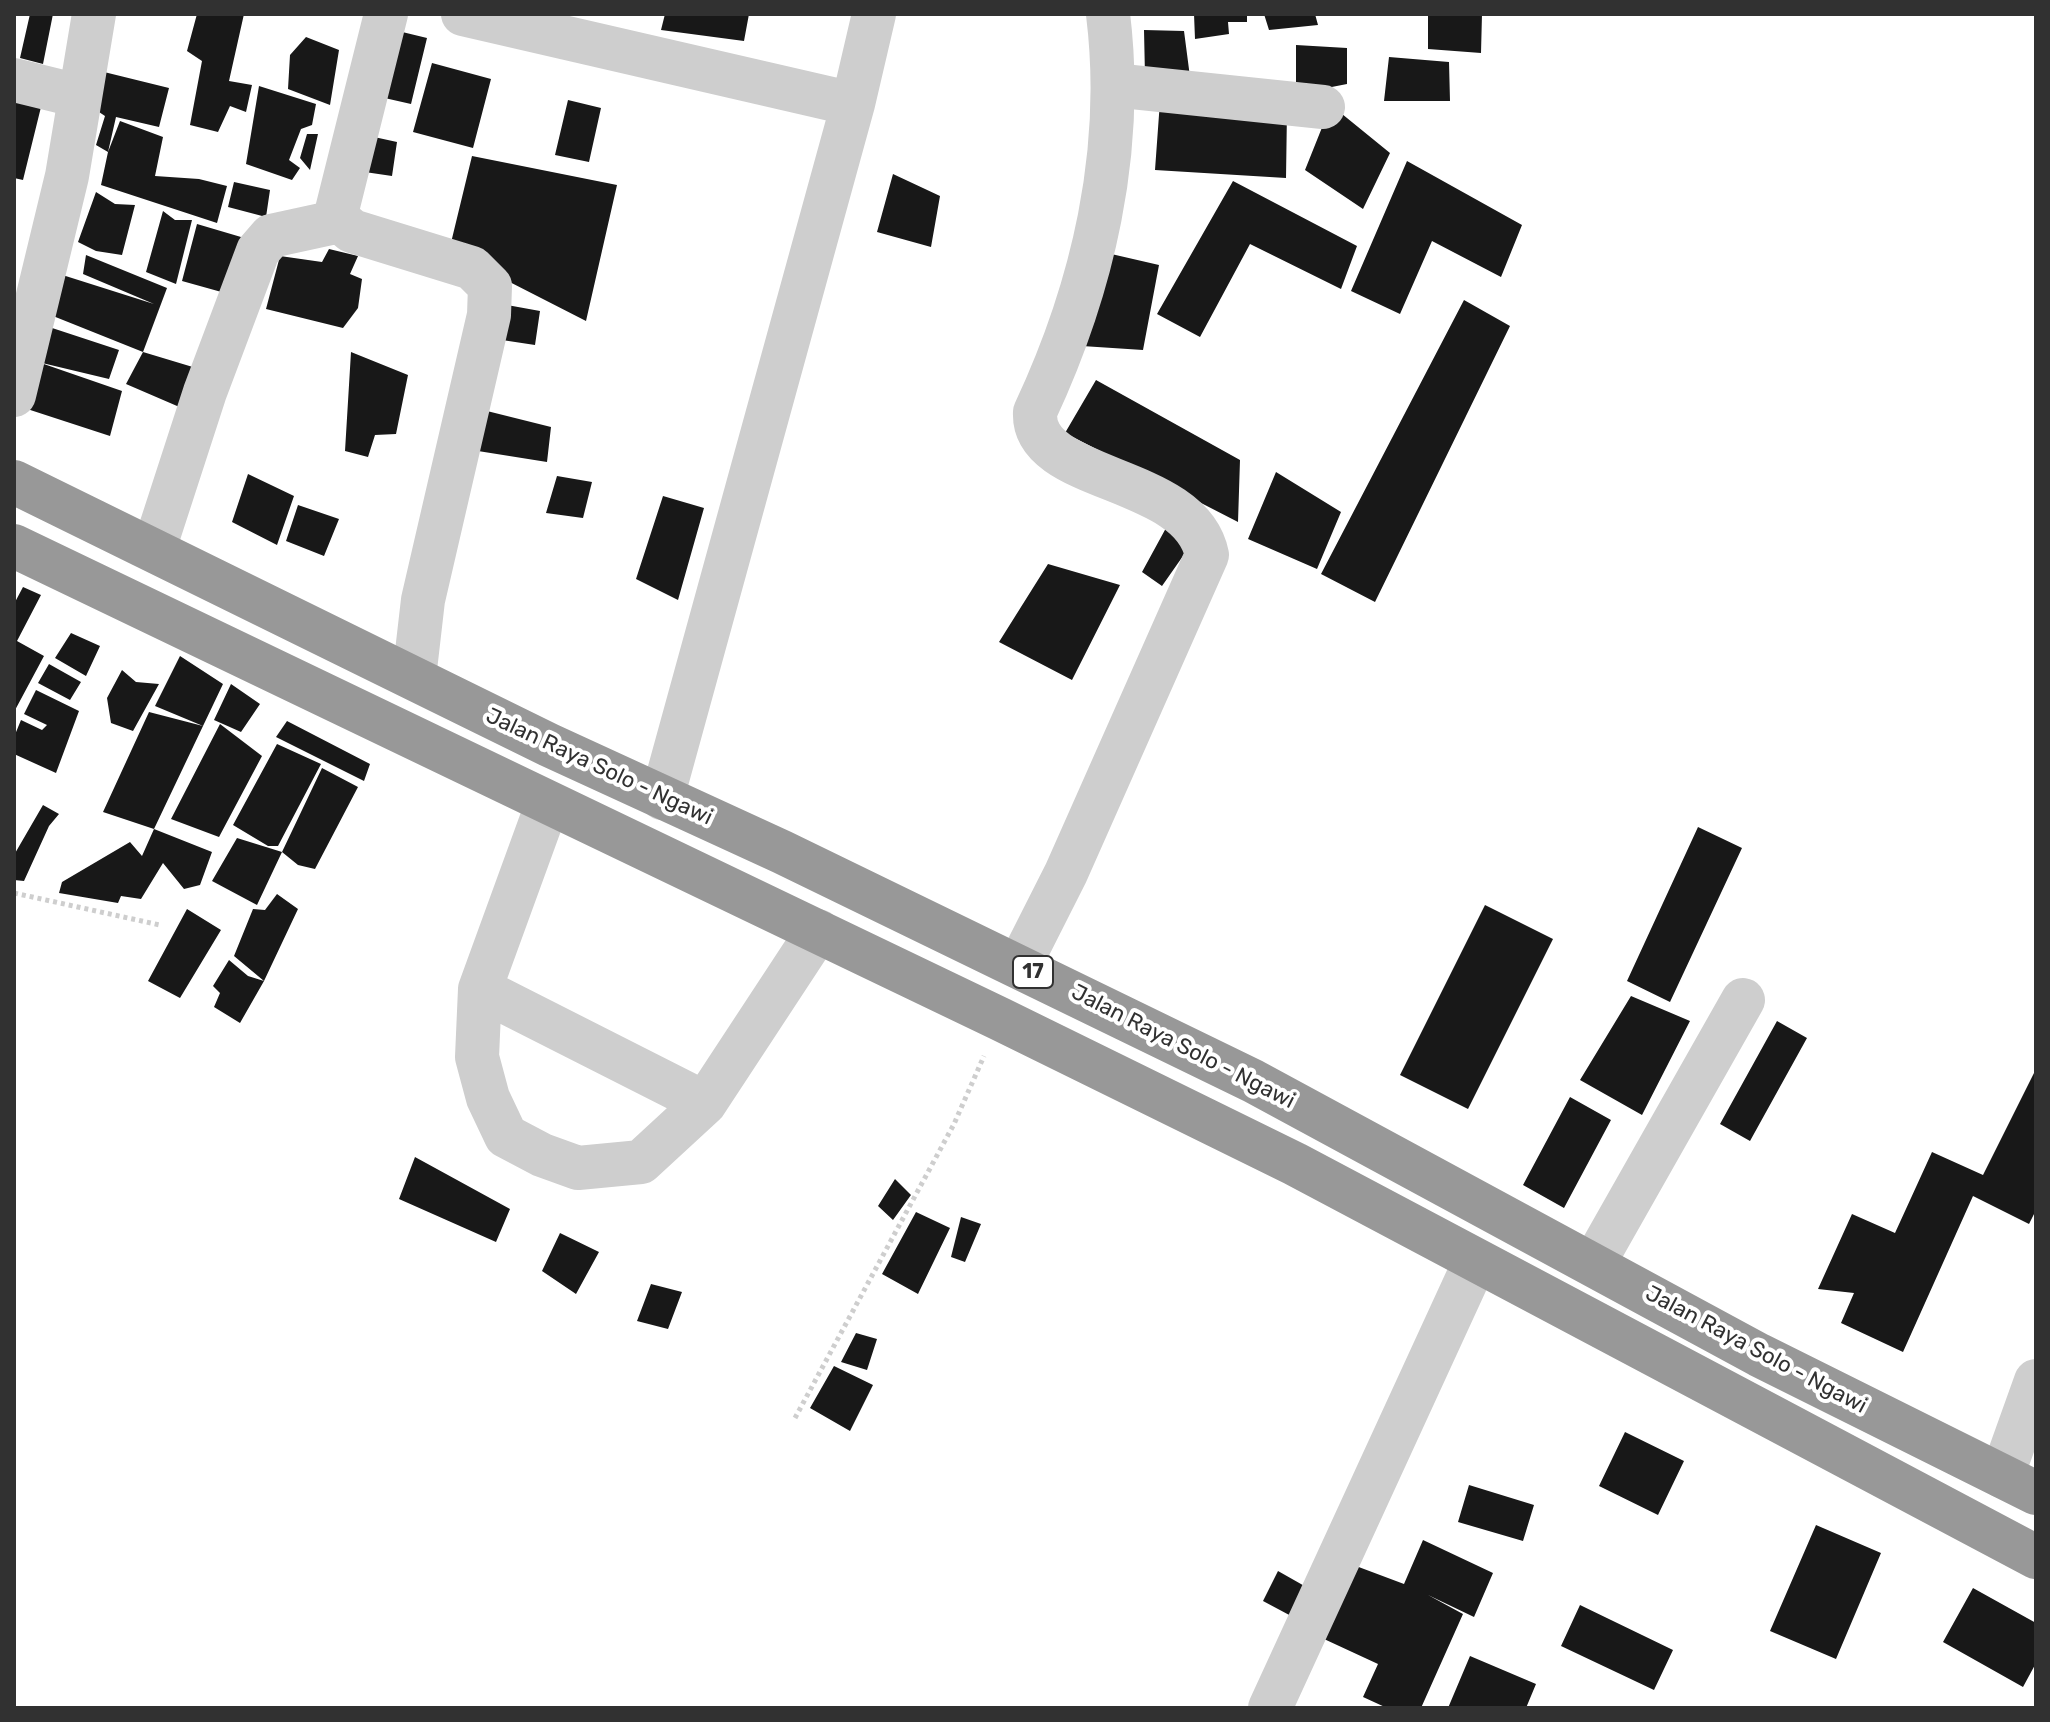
<!DOCTYPE html>
<html>
<head>
<meta charset="utf-8">
<style>
  body { margin:0 }
  #map { position:relative; width:2050px; height:1722px; overflow:hidden; background:#fff; font-family:Rubik,sans-serif }
  canvas { display:block }
  .frame { position:absolute; inset:0; border:16px solid #313131; pointer-events:none }
</style>
</head>
<body>
<div id="map">
<canvas width="2050" height="1722"></canvas>
<div class="frame"></div>
</div>
<script>
const ctx = document.querySelector('canvas').getContext('2d');
ctx.lineJoin = 'round';
function paint(path, color) {
  ctx.fillStyle = color;
  ctx.fill(path, 'evenodd');
}
function stroke(path, color, width, dash) {
  ctx.strokeStyle = color;
  ctx.lineWidth = width;
  ctx.lineCap = dash ? 'butt' : 'round';
  ctx.setLineDash(dash || []);
  ctx.stroke(path);
}
function write(font, color, halo, rows, align = 'center') {
  ctx.font = font + ' Rubik,sans-serif';
  ctx.lineWidth = 8;
  ctx.setLineDash([]);
  ctx.textBaseline = 'middle';
  ctx.strokeStyle = halo;
  ctx.fillStyle = color;
  for (const [text, x, y, turn = 0] of rows) {
    ctx.save();
    ctx.translate(x, y);
    ctx.rotate((+turn || 0) * Math.PI / 180);
    ctx.textAlign = isNaN(turn) ? turn : align;
    if (halo) ctx.strokeText(text, 0, 0);
    ctx.fillText(text, 0, 0);
    ctx.restore();
  }
}
const building = new Path2D(`
  M30,14h23l-10,50 -23,-6z
  M197,14h47l-15,67 23,4 -6,27 -16,-6 -12,26 -28,-7 12,-64 -15,-10z
  M665,14h84l-5,27 -83,-11z
  M1194,14h53v8h-19l1,12 -34,5z
  M1264,14h51l3,11 -49,5z
  M1428,14h54l-1,39 -53,-4z
  M394,30l33,8 -16,66 -44,-10z
  M1144,30l40,1 6,46 -45,-1z
  M306,37l33,13 -9,55 -42,-16 2,-34z
  M1296,45l51,3v36l-51,10z
  M1389,57l60,5 1,39h-66z
  M432,63l59,16 -18,69 -60,-16z
  M100,71l69,17 -10,39 -43,-10 -8,35 12,-31 43,16 -8,39 44,3 28,7 -10,37 -116,-38 7,-33 -12,-7 9,-29 -15,-10z
  M259,86l57,18 -4,21 -11,4 -12,31 11,8 -8,12 -46,-16z
  M568,100l33,8 -12,54 -34,-7z
  M1160,101l127,9 -1,68 -131,-8z
  M14,102l27,5 -18,73 -9,-2z
  M1331,105l59,48 -27,56 -58,-39z
  M307,134h11l-8,36 -10,-12z
  M365,135l32,7 -5,34 -34,-5z
  M472,156l145,29 -31,136 -137,-70z
  M1407,161l115,64 -21,52 -69,-36 -32,73 -49,-23z
  M893,174l47,22 -9,51 -54,-15z
  M1233,181l124,65 -16,43 -91,-45 -50,93 -43,-23z
  M234,182l36,8 -4,27 -38,-10z
  M96,192l19,12 20,1 -13,50 -26,-4 -18,-9z
  M163,211l12,9h17l-16,64 -30,-12z
  M197,224l44,13 -16,56 -43,-12z
  M329,249l29,7 -8,18 12,5 -4,29 -15,20 -77,-19 14,-53 42,6z
  M1107,253l52,12 -16,85 -61,-4z
  M86,255l81,33 -24,64 -95,-38 5,-42 101,32 -71,-30z
  M1464,300l46,26 -135,276 -54,-28z
  M507,305l33,6 -5,34 -33,-5z
  M43,325l76,25 -10,29 -71,-17 84,29 -12,45 -92,-30z
  M143,352l63,19 -15,41 -65,-28z
  M351,352l57,23 -12,59 -21,1 -7,22 -23,-6z
  M1096,380l144,80 -2,62 -173,-89z
  M483,410l68,17 -4,35 -69,-11z
  M1276,472l65,40 -24,57 -69,-30z
  M248,474l46,22 -17,49 -45,-23z
  M557,476l35,6 -9,36 -37,-5z
  M663,496l41,12 -26,92 -42,-21z
  M298,505l41,14 -15,37 -38,-15z
  M1166,528l24,18 -28,40 -20,-14z
  M1048,564l72,21 -48,95 -73,-38z
  M23,587l18,8 -24,46 27,15 -30,56v-108z
  M71,633l29,13 -14,30 -31,-18z
  M180,656l43,28 -20,42 -48,-20z
  M49,664l32,18 -11,18 -32,-17z
  M122,670l14,12 23,2 -26,47 -22,-8 -4,-25z
  M231,684l29,20 -19,28 -27,-12z
  M36,690l43,21 -23,62 -42,-19v-17l7,-17 21,10 5,-5 -23,-11z
  M149,712l54,14 -49,103 -51,-17z
  M287,721l83,43 -6,17 -88,-44z
  M220,724l42,32 -43,81 -48,-18z
  M277,744l44,20 -43,82h-10l-35,-21z
  M322,768l36,19 -43,82 -17,-4 -16,-13z
  M43,805l16,9 -10,12 -25,55 -10,-1v-25z
  M1698,827l44,21 -72,154 -43,-21z
  M154,829l58,23 -12,33 -16,4 -21,-26 -22,36 -20,-3 -3,7 -59,-10 3,-11 68,-40 12,14z
  M237,838l45,14 -25,53 -45,-24z
  M277,894l21,15 -34,72 -24,42 -26,-16 6,-14 -7,-7 16,-26 19,16 16,5 -30,-25 19,-47 12,1z
  M1485,905l68,34 -85,170 -68,-34z
  M187,909l34,21 -41,68 -32,-17z
  M1631,996l59,25 -48,94 -62,-35z
  M1777,1021l30,17 -57,103 -30,-17z
  M2036,1069v141l-7,14 -56,-28 -70,156 -62,-29 13,-30 -36,-4 34,-75 43,19 37,-81 51,23z
  M1570,1097l41,23 -47,88 -41,-23z
  M415,1157l95,52 -14,33 -97,-43z
  M895,1179l16,16 -18,25 -15,-14z
  M916,1212l34,16 -32,66 -36,-20z
  M961,1217l20,7 -16,38 -14,-5z
  M560,1233l39,19 -23,42 -34,-23z
  M651,1284l31,8 -14,37 -31,-8z
  M856,1333l21,6 -10,31 -26,-8z
  M834,1366l39,19 -23,46 -40,-23z
  M1625,1432l59,29 -26,54 -59,-29z
  M1469,1485l65,20 -11,36 -65,-19z
  M1816,1525l65,28 -45,106 -66,-28z
  M1423,1540l70,33 -19,44 -46,-22 35,19 -42,94h-34l-24,-11 15,-33 -54,-25 32,-73 48,18z
  M1278,1571l30,17 -15,29 -30,-16z
  M1973,1588l63,35v40l-13,24 -80,-45z
  M1580,1605l93,45 -19,40 -93,-44z
  M1470,1656l66,28 -10,24h-78z`);
const path = new Path2D(`
  M14,893l146,32
  M795,1418l159,-294 30,-68`);
const minor = new Path2D(`
  M386,14l-49,196 3,11 12,10 120,37 18,18 -1,29 -66,285 -9,78
  M463,14l390,90
  M14,80l65,16
  M1113,85l210,22
  M14,395l53,-219 27,-162
  M154,549l51,-157 53,-141 13,-15 69,-15
  M662,798l191,-694 21,-90
  M547,805l-67,184 -3,68 11,41 18,38 36,19 36,13 63,-6 64,-59 113,-172
  M1019,966l47,-93 141,-318c-16,-82 -176,-71 -172,-143 58,-124 90,-261 73,-398
  M480,989l225,114
  M1594,1263l149,-263
  M2002,1476l34,-95
  M1270,1708l205,-446`);
const highway = new Path2D(`
  M14,482l535,263 233,107 471,229 506,274 277,138
  M14,546l986,473 295,145 741,393`);
const shields = [
  [1033,972,40]
];
const shieldNames = [
  ["17",1033,972]
];
const streetNames = [
  ["Jalan Raya Solo - Ngawi",599,767,25],
  ["Jalan Raya Solo - Ngawi",1183,1047,27],
  ["Jalan Raya Solo - Ngawi",1756,1350,28]
];
paint(building, '#181818');
stroke(path, '#cecece', 5, [4, 4]);
stroke(minor, '#cecece', 44);
stroke(highway, '#989898', 44);
for (const [x, y, w] of shields) {
  const box = new Path2D();
  box.roundRect(x - w / 2, y - 16, w, 32, 6);
  ctx.fillStyle = '#fff';
  ctx.fill(box);
  stroke(box, '#313131', 2);
}
write('bold 20px', '#313131', null, shieldNames);
write('22px', '#313131', '#fff', streetNames);
</script>
</body>
</html>
